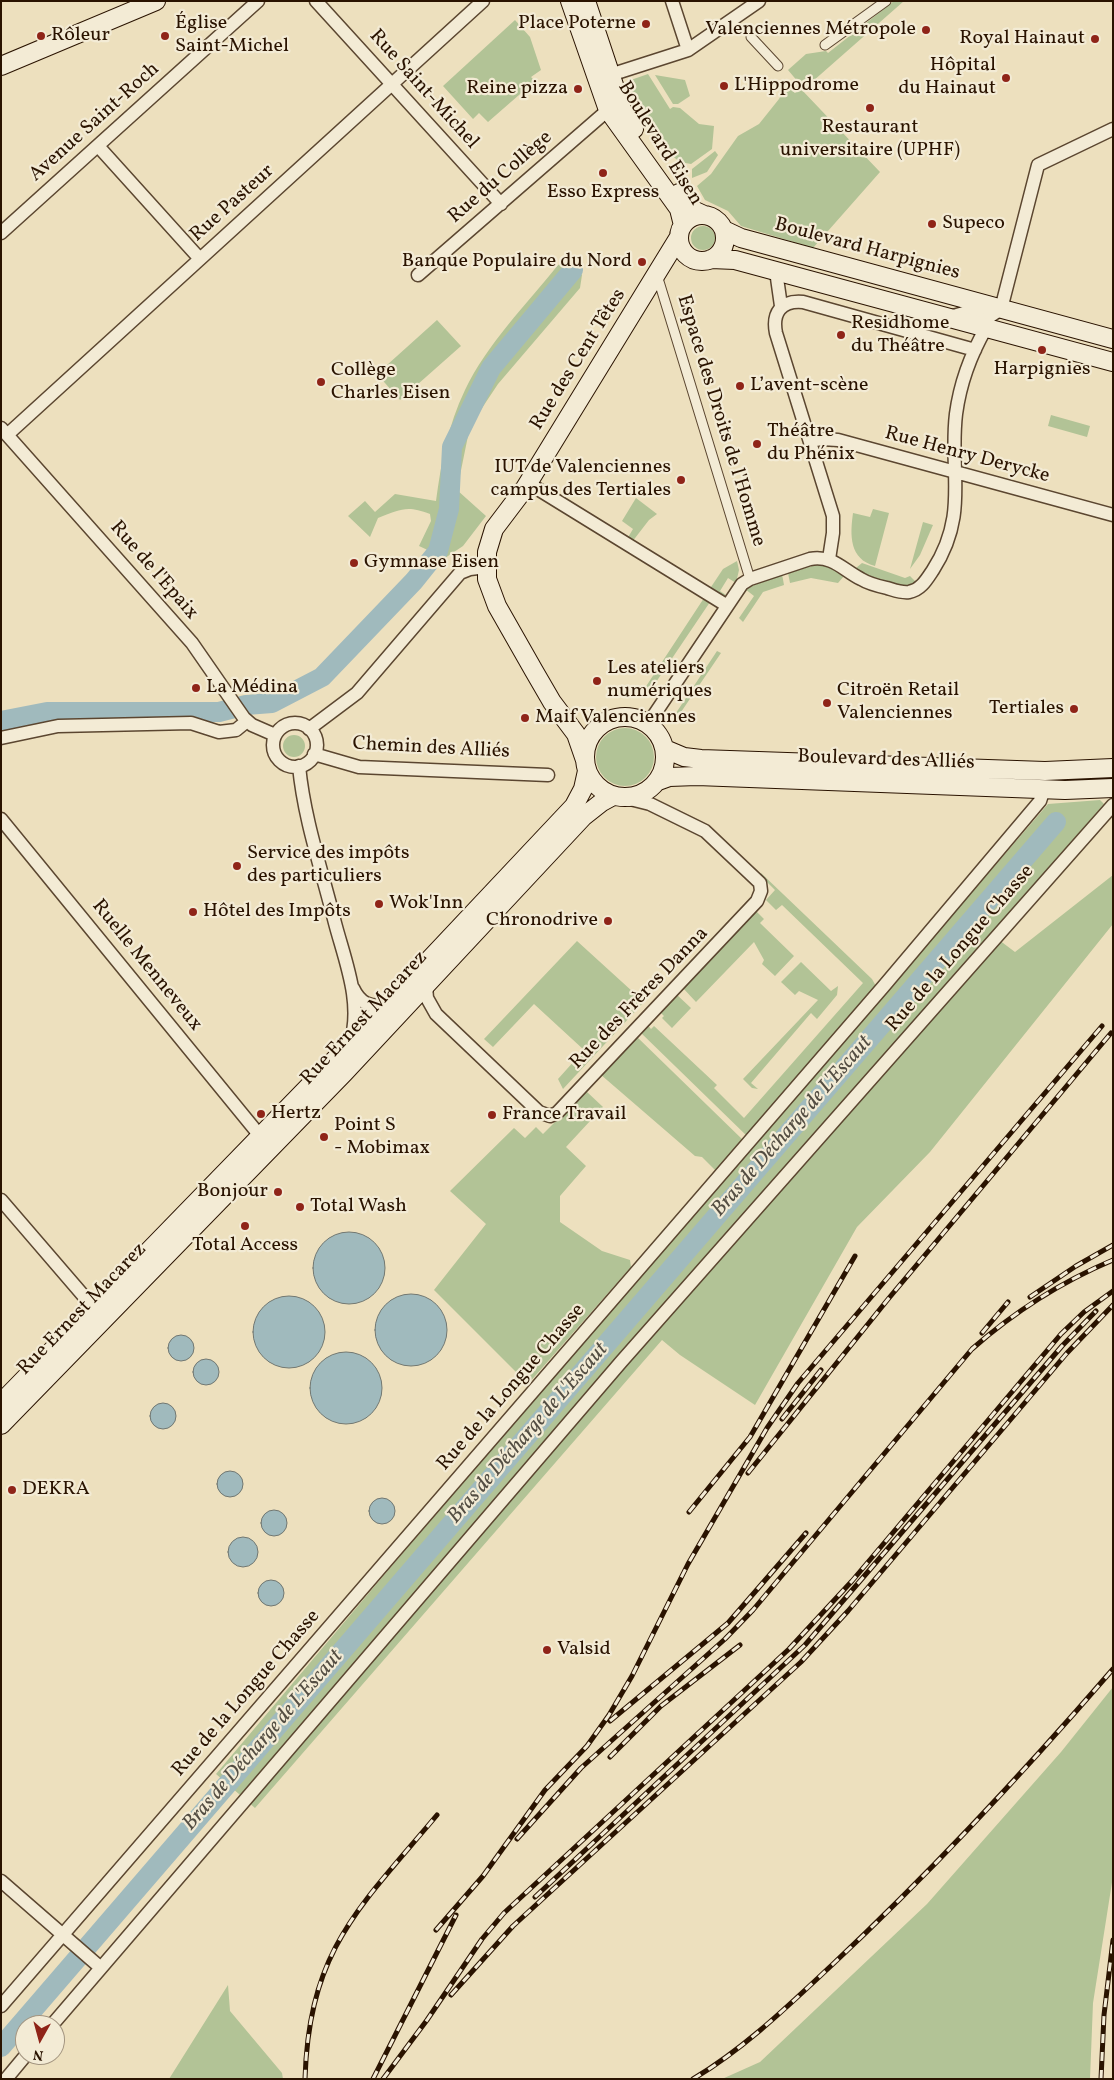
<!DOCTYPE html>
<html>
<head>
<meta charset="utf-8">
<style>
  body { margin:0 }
  #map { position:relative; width:1114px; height:2080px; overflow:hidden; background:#ede0be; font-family:Vollkorn,serif }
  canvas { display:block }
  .frame { position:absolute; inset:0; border:2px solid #2a1300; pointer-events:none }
  .north { position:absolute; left:15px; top:2015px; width:50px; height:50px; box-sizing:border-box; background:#f3ebd5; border:1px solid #a39580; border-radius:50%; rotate:187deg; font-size:14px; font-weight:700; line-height:20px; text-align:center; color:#2a1300 }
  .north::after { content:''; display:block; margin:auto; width:18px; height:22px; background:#8f2418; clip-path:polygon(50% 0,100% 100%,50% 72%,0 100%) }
</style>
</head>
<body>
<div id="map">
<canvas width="1114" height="2080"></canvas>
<div class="frame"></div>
<div class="north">N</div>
</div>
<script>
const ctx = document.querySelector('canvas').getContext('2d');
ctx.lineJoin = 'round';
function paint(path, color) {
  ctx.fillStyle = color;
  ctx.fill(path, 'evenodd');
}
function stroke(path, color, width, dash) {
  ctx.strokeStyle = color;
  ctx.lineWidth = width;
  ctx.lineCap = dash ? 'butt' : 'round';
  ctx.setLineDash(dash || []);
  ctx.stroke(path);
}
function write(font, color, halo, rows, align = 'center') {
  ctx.font = font + ' Vollkorn,serif';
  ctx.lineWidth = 4.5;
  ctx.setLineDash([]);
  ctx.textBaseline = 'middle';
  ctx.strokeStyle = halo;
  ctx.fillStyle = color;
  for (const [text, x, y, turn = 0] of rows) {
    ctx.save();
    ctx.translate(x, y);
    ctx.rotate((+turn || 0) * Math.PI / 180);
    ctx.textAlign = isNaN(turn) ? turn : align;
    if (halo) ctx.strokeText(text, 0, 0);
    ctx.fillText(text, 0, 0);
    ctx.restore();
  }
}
const green = new Path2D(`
  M894,1h10l-100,88 -16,-19 18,-16 20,-3 2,2z
  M515,20l15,17 11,33 -10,7 4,4 -47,41 -9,-9 -6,6 -30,-33z
  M648,74l22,35 3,-2 7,1 19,16 15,2 -2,23 -21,15 -11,-2 -9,-7 -34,-48 -9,-26z
  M655,75l30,5 5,16 -12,8h-5z
  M786,85l9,8 5,-5 80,84 -67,76 -72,-22 -13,-15 -23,-11 -8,-14 14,-12 27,-38 21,-12 20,-25z
  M715,151l3,4 -11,17 -15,6v-9z
  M691 238a12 12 0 1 1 24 0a12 12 0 1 1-24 0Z
  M569,261l13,14 -2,13 -82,96 -20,30 -9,17 -12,59 29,26 -23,30 -18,12 -26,-12 12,-25 -1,-7c-23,-9 -29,-5 -52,4l-8,19 -22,-21 17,-15 10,11 20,-18 41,7c5,-38 12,-76 29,-111 22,-46 61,-85 93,-125z
  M437,320l24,26 -61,54 -23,-26z
  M1051,415l39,11 -3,11 -39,-11z
  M636,498l21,16 -8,6 -17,22 -5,-3 6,-10 -11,-8z
  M873,509l16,4 -14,53c-26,-7 -25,-31 -22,-53l17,4z
  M923,522l10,3 -13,30 -10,14z
  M737,561l2,9 -3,13 -8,-5 -8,13 6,4 -4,1 -13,-6 14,-21z
  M862,563l43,15 5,-2 6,6c-13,10 -48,-5 -60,-14z
  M816,565h10l18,11 -6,7 -27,-5 -21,5 -2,-10z
  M782,574l2,11 -21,7 -20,30 -4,-4 15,-22 -9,-7z
  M704,598l6,4 -62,92 -5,-3z
  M717,651l4,2 -42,62 -3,-2z
  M596 757a29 29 0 1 1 58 0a29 29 0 1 1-58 0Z
  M283 746a11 11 0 1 1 22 0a11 11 0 1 1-22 0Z
  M1100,800l4,4 -113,130 24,18 98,-77v49l-183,228 -73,75 -102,178 -75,-50 -18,-15 -407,468 -39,-34 174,-206 658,-764z
  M761,873l111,106 5,9 -128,150 -110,-107 7,-8 5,6 3,-3 63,59 -3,3 30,30 119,-135 -81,-78 -6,5 -10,-10 9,-10 -15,-15z
  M755,910l9,9 -4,4 34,33 -19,20 -13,-12 2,-4 -10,-18 -58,60 -14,-15z
  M577,941l67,61 -81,87 -5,-10 26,-29 -50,-46 -41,43 -9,-8z
  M801,962l30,29 7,-5 -1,9 -20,24 -6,-6 -60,70 7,6 -6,-1 -9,-9 75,-79 -19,-9 -4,4 -14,-13z
  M675,993l16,15 -19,20 -10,-10 2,-2 -5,-5z
  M635,1035l109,106 -26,32 -16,-16 -7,-1 -95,-82z
  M586,1091l17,16 -37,40 20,19 -26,30v26l42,29 28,9 1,7 -103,117 -94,-94 52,-66 -36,-33 64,-63 11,10 11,-11 7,7z
  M1113,1687v189l-20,127 -3,76h-368l38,-17 167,-158 134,-152z
  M228,1985l2,26 52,62 1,6h-114z`);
const water = new Path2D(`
  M313 1268a36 36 0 1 1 72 0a36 36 0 1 1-72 0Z
  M375 1330a36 36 0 1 1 72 0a36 36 0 1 1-72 0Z
  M253 1332a36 36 0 1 1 72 0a36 36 0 1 1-72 0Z
  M168 1348a13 13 0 1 1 26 0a13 13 0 1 1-26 0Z
  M310 1388a36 36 0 1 1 72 0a36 36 0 1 1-72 0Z
  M193 1372a13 13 0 1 1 26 0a13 13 0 1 1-26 0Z
  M150 1416a13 13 0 1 1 26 0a13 13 0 1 1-26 0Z
  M217 1484a13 13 0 1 1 26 0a13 13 0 1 1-26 0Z
  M369 1511a13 13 0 1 1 26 0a13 13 0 1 1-26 0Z
  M261 1523a13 13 0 1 1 26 0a13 13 0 1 1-26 0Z
  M228 1552a15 15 0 1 1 30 0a15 15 0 1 1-30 0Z
  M258 1593a13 13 0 1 1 26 0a13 13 0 1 1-26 0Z`);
const river = new Path2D(`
  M1,721l46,-9h172l27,-7 26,-2 50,-26 92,-96 24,-30 11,-42 3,-62 39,-79 82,-98
  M1,2047l1055,-1225`);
const pedestrian = new Path2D(`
  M751,37l27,29
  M825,45l61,-44
  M657,275l93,304`);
const minor = new Path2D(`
  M316,1l185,203
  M672,1l16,49
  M610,75l78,-25 71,-49
  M98,146l102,113
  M1,233l257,-232
  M776,271l5,35
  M418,275l190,-165
  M950,317l17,-5 22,5 12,-8 37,-144 75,-36
  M1,428l191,215 52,75 8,7 23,10
  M7,435l476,-434
  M810,441l11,-2 17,1 275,75
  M528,483l198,122
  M829,559l4,-26v-17l-57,-183c-4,-20 5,-33 27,-31l172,48
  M273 745a22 22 0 1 1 44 0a22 22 0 1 1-44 0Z
  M648,724l94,-140 8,-5 60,-20c23,-4 33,11 51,20 8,5 17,7 26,9 7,2 14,5 22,4 12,-2 18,-13 24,-22 36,-56 16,-98 23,-156 4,-30 15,-60 30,-86
  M309,729l48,-36 103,-120 10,-4 16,-2
  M1,738l57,-12 133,-3 28,9 17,-2 11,-9
  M314,754l45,13 189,8
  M299,766c5,53 23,105 36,157 10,38 28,81 15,120
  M1,819l260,318
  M426,986l1,12 9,16 103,98 11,4 7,-3 200,-212 4,-10 -1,-8 -55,-52 -55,-27 -24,-6
  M353,988c7,15 17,20 34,17
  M1,1200l93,108
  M1,1881l100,87
  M1,2006l882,-1019 157,-186 4,-12
  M52,2025l569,-663 492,-557
  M6,2079l20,-24`);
const secondary = new Path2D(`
  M570,1l38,109 71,99 4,16
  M586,1l37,111 11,17
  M1,66l155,-65
  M679,193l12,16 13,6
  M679 238a23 23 0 1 1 46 0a23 23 0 1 1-46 0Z
  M724,230l17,8 372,101
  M711,259l24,1 378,102
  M585 757a40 40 0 1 1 80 0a40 40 0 1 1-80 0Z
  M665,749l19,8 17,2 344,12 68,-3
  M585,760l-9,-26 -24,-32 -18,-31 -37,-65 -10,-27v-27l7,-23 31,-41 154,-251
  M658,781l11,-4 28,-1 368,14 48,-2
  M1,1403l348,-358 225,-239 9,-17 4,-18
  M1,1425l343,-352 239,-256 19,-15 11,-6`);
const rail = new Path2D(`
  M1030,1297l46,-31 37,-21
  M982,1333l26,-31
  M782,1419l39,-49
  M748,1473l141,-175 222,-265
  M689,1512l61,-75 105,-181
  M610,1721l118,-98 78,-90
  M610,1757l51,-51 79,-61
  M517,1839l64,-71 144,-129 28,-29 219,-261c42,-37 89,-67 141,-89
  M535,1897l270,-252 257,-299 34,-35
  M436,1930l47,-54 62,-86 42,-44 22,-31 23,-39 56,-112 79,-136 31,-45 304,-357
  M451,1995l62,-69 288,-264 47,-51 219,-258 46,-48
  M305,2079c4,-130 55,-172 132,-264
  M373,2079l83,-164
  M383,2079l44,-59 55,-81 22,-26 285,-264 63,-68 209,-247 23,-22 29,-21
  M693,2079c52,-31 96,-74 140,-115 99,-93 191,-192 280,-295
  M1101,2079l3,-64 9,-75`);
const markers = [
  [646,24,5,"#8f2418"],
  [926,30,5,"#8f2418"],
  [41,36,5,"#8f2418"],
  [165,36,5,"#8f2418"],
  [1095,39,5,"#8f2418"],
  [1006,78,5,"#8f2418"],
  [724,86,5,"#8f2418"],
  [578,89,5,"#8f2418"],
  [870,108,5,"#8f2418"],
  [603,173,5,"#8f2418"],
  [932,224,5,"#8f2418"],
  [642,262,5,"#8f2418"],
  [841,335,5,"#8f2418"],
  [1042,350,5,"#8f2418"],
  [321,382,5,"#8f2418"],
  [740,386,5,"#8f2418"],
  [757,444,5,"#8f2418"],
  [681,480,5,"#8f2418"],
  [354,563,5,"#8f2418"],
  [597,681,5,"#8f2418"],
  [196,688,5,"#8f2418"],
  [827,703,5,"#8f2418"],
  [1074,709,5,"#8f2418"],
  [525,718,5,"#8f2418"],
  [237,866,5,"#8f2418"],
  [379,904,5,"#8f2418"],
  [193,912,5,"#8f2418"],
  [608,921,5,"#8f2418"],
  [261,1114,5,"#8f2418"],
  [492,1115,5,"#8f2418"],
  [324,1137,5,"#8f2418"],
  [278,1192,5,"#8f2418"],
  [300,1207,5,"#8f2418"],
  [245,1226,5,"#8f2418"],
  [12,1490,5,"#8f2418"],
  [547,1650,5,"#8f2418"]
];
const poiNames = [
  ["Église",175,24],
  ["Saint-Michel",175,47],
  ["Place Poterne",636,24,"right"],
  ["Valenciennes Métropole",916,30,"right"],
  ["Rôleur",51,36],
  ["Royal Hainaut",1085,39,"right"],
  ["Hôpital",996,66,"right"],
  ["du Hainaut",996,89,"right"],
  ["L'Hippodrome",734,86],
  ["Reine pizza",568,89,"right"],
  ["Restaurant",870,128,"center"],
  ["universitaire (UPHF)",870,151,"center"],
  ["Esso Express",603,193,"center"],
  ["Supeco",942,224],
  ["Banque Populaire du Nord",632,262,"right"],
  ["Residhome",851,324],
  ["du Théâtre",851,347],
  ["Harpignies",1042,370,"center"],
  ["Collège",331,371],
  ["Charles Eisen",331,394],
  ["L’avent-scène",750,386],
  ["Théâtre",767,432],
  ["du Phénix",767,455],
  ["IUT de Valenciennes",671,468,"right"],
  ["campus des Tertiales",671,491,"right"],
  ["Gymnase Eisen",364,563],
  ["Les ateliers",607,669],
  ["numériques",607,692],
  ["La Médina",206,688],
  ["Citroën Retail",837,691],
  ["Valenciennes",837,714],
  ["Tertiales",1064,709,"right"],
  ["Maif Valenciennes",535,718],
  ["Service des impôts",247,854],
  ["des particuliers",247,877],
  ["Wok'Inn",389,904],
  ["Hôtel des Impôts",203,912],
  ["Chronodrive",598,921,"right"],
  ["Hertz",271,1114],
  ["France Travail",502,1115],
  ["Point S",334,1126],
  ["- Mobimax",334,1149],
  ["Bonjour",268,1192,"right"],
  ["Total Wash",310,1207],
  ["Total Access",245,1246,"center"],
  ["DEKRA",22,1490],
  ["Valsid",557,1650]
];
const streetNames = [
  ["Rue Saint-Michel",423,90,48],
  ["Avenue Saint-Roch",95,123,-42],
  ["Boulevard Eisen",659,144,58],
  ["Rue du Collège",501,178,-41],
  ["Rue Pasteur",233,204,-42],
  ["Boulevard Harpignies",867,250,15],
  ["Rue des Cent Têtes",579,360,-58],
  ["Espace des Droits de l'Homme",720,421,73],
  ["Rue Henry Derycke",967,456,15],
  ["Rue de l'Epaix",153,571,49],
  ["Chemin des Alliés",431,749,3],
  ["Boulevard des Alliés",886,761,2],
  ["Rue de la Longue Chasse",961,949,-49],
  ["Ruelle Menneveux",146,966,51],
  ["Rue des Frères Danna",640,999,-46],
  ["Rue Ernest Macarez",365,1019,-47],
  ["Rue Ernest Macarez",83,1310,-46],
  ["Rue de la Longue Chasse",512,1388,-49],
  ["Rue de la Longue Chasse",247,1694,-49]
];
const waterNames = [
  ["Bras de Décharge de L'Escaut",793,1127,-49],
  ["Bras de Décharge de L'Escaut",529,1434,-49],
  ["Bras de Décharge de L'Escaut",264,1741,-49]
];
paint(green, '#b2c396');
paint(water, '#a0babd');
stroke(water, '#717771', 1);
stroke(river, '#a0babd', 20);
stroke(pedestrian, '#5b4630', 11);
stroke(minor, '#5b4630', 15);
stroke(secondary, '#2a1300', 20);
stroke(pedestrian, '#f3ebd5', 9);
stroke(minor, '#f3ebd5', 12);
stroke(secondary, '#f3ebd5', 18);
stroke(rail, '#2a1300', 5);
stroke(rail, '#f3ebd5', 3, [9]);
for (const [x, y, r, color] of markers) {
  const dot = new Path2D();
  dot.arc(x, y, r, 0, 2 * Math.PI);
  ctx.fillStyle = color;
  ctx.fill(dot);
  stroke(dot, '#f3ebd5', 2);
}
write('20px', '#2a1300', '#f3ebd5', poiNames, 'left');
write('20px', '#2a1300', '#f3ebd5', streetNames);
write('italic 21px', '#534d42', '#f3ebd5', waterNames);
</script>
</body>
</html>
